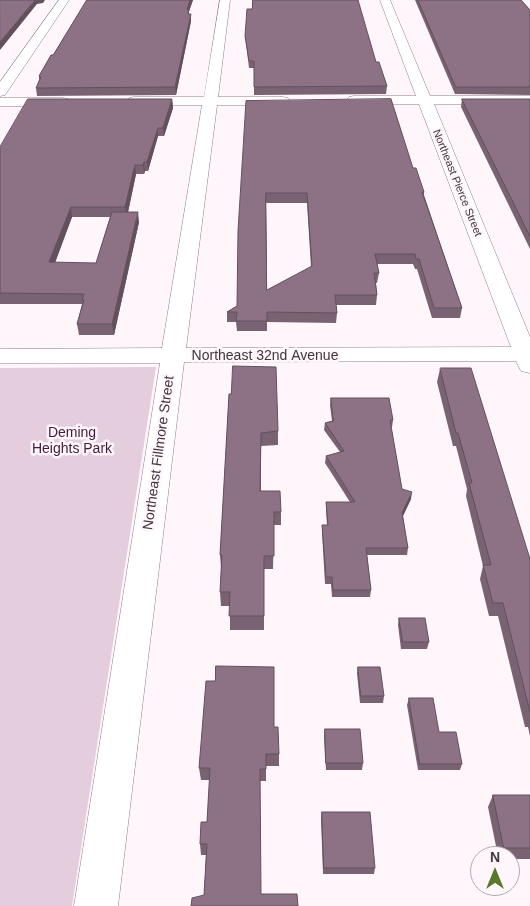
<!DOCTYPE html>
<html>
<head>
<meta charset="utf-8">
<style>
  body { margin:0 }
  #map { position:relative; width:530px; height:906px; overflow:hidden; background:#fff6fc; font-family:Arial,sans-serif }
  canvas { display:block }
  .north { position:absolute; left:470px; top:846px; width:50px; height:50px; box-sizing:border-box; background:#fff6fc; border:1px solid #b2aab0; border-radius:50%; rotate:0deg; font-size:14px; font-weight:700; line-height:20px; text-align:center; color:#3f373d }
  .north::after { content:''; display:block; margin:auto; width:18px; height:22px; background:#5b772b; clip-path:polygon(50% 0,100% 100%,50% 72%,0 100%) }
</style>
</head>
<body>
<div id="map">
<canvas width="530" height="906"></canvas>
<div class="north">N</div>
</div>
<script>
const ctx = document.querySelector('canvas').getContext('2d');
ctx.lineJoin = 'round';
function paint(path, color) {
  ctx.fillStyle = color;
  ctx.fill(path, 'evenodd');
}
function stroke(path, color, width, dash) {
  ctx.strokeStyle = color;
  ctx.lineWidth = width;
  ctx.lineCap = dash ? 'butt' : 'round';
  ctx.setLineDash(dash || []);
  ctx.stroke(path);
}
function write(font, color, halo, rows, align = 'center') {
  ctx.font = font + ' Arial,sans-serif';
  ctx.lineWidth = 5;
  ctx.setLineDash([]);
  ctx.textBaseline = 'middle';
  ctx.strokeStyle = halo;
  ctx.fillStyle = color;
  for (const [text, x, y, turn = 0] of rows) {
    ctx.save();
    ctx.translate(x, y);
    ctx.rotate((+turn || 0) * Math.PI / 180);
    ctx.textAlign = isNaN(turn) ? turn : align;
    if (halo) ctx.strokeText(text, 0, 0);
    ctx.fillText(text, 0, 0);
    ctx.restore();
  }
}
const green = new Path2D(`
  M156,367l-84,539h-72v-538z`);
const minor = new Path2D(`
  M59,0h10l-64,95 -5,1v-14z
  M220,0h10l-12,97h65l5,1 2,3 -2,3 -5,1h-66l-31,243 325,-1 -92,-243h-65l-5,-1 -2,-3 2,-3 5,-1h62l-36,-96h10l40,96h100v8h-96l96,233v36l-9,-2 -5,-10 -332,1 -66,544h-44l86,-543h-160v-14l162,-1 40,-243h-68l-5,-1 -2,-3 2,-3 5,-1h70z
  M0,98h63l5,1 2,3 -2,3 -5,1h-63z`);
const wall = new Path2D(`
  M87,0h106l-4,11v3h2v7l-15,74 -139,1 -1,-8 3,-8v-4l14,-21z
  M415,0h106l9,10v85l-75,-1z
  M245,36l131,26 11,24 -1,8 -132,1v-27h-5l-3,-25z
  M172,99l1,9 -9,28h-6l-10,35h-3l-1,3h-8l-8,38 11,10 -25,113h-35l-2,-11 5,-20h-82v-157zM72,217h38l-14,46h-41z
  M462,99h68v150l-69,-142z
  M246,101l167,67 11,24v3l38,113 -2,10h-28l-15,-49h-2l-2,-5h-36l2,9 -2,10h-1l1,12 -1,10h-40l1,8 -1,10 -69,-1v9h-30l-1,-9h-9v-10l10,-6zM266,203h41l4,64 -44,23z
  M440,369l90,190v177l-2,-9h-3l-27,-111h-9l-9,-37 3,-13 -17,-70 1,-7 -11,-43h-3l-16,-64z
  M229,394l49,37v14l-17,1v45l20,21v13h-7l-1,44h-9v61h-34v-24h-9l-1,-14 1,-24 -1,-13z
  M331,398l62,22 -1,7h-1l11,62 9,10 -8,17 5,32 -1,7h-40l4,35 -1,7h-38l-1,-13h-6l-3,-52v-7h5l-1,-16v-7h24l-25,-39 1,-7 14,-4 -16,-22 1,-7 7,-2 -2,-16z
  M399,618l30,24 -2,7h-26l-3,-24z
  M358,667l26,29 -1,7h-23l-3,-30z
  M409,698l30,34 23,32 -2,6h-42l-11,-65z
  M274,727l5,27v12h-13v15h-6l-56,114 2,-40h-5l-1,-11 7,-22 3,-42h-9l-2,-12z
  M325,729l38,34 -1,7h-36l-2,-34z
  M493,795h37v64h-20v-3h-12l-10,-49z
  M322,812l53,56 -1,6h-51l-2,-56z`);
const shadedWall = new Path2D(`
  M35,0h10l-2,3 -6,1 -37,46v-8z
  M190,0h3l-4,11v6l-2,-7z
  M191,14v7l-15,74 -1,-8z
  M172,99l1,9 -9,28 -1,-8z
  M158,128v8l-10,35 -1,-9z
  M144,162l1,9 -1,3 -1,-9z
  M135,165l1,9 -9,43 -2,-10z
  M71,207l1,10 -21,56 -2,-11z
  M138,212l1,10 -25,113 -2,-11z
  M412,492l-1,7 -10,21 1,-7z`);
const building = new Path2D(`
  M0,0h35l-35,42z
  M87,0h103l-3,10h2l-1,4h3l-16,73 -139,1 5,-11 -2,-1 12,-21h2z
  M253,0h105l18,62h3l8,24 -133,1v-26h-5l-4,-25 2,-27h5z
  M418,0h103l9,10v77h-74z
  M28,99h144l-9,29h-5l-11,34h-3l-1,3h-8l-10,42h-54l-22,55 47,1 16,-51h26l-26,112h-35l7,-24h-2l2,-6 -84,-1v-146z
  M391,99l22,69h3l8,24h-2l40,116h-28l-15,-49h-3l-1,-5h-40l4,19h-5l3,22h-42l2,18 -70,-1v9h-31l1,-9h-10l10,-6 1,-75 8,-130zM266,193h41l5,73 -45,24z
  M462,99h68v137z
  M233,366l43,1 2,64 -17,2 -1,58h20l1,21h-7v44h-10v60h-35l1,-24h-10l2,-37h-2l9,-161h2z
  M441,368h30l59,191v153l-27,-109h-10l-10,-38h8l-22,-82h3l-14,-50h-2l-16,-64z
  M331,398h58l4,22h-3l12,69 10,3 -10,21 6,35h-42l5,42h-38l-1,-13h-6l-4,-52h6l-2,-23h29l-29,-46 18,-5 -19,-28 8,-2z
  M399,618h26l4,24h-26z
  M216,666l58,1v60h4l1,27h-13v15h-6l1,125h36l1,12h-107l1,-8 12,-3 3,-51h-7l1,-22h6l3,-54h-11l7,-87h9z
  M358,667h22l4,29h-23z
  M409,698h24l6,34h17l6,32h-42z
  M325,729h35l3,34h-37z
  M493,795h37v53h-26z
  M322,812h48l5,56h-51z`);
const farStreetnames = [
  ["Northeast Pierce Street",457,183,68]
];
const streetNames = [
  ["Northeast 32nd Avenue",265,356],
  ["Northeast Fillmore Street",159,453,-82]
];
const parkNames = [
  ["Deming",72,433],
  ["Heights Park",72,449]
];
paint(green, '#e4cddd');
stroke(minor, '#8f7c89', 1);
paint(minor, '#fff');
paint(wall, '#796272');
paint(shadedWall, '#63505d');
paint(building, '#8d7285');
stroke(building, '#63505d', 1);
write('11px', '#3f373d', '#fff6fc', farStreetnames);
write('14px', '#3f373d', '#fff6fc', streetNames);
write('14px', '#421c39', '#fff6fc', parkNames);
</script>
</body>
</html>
